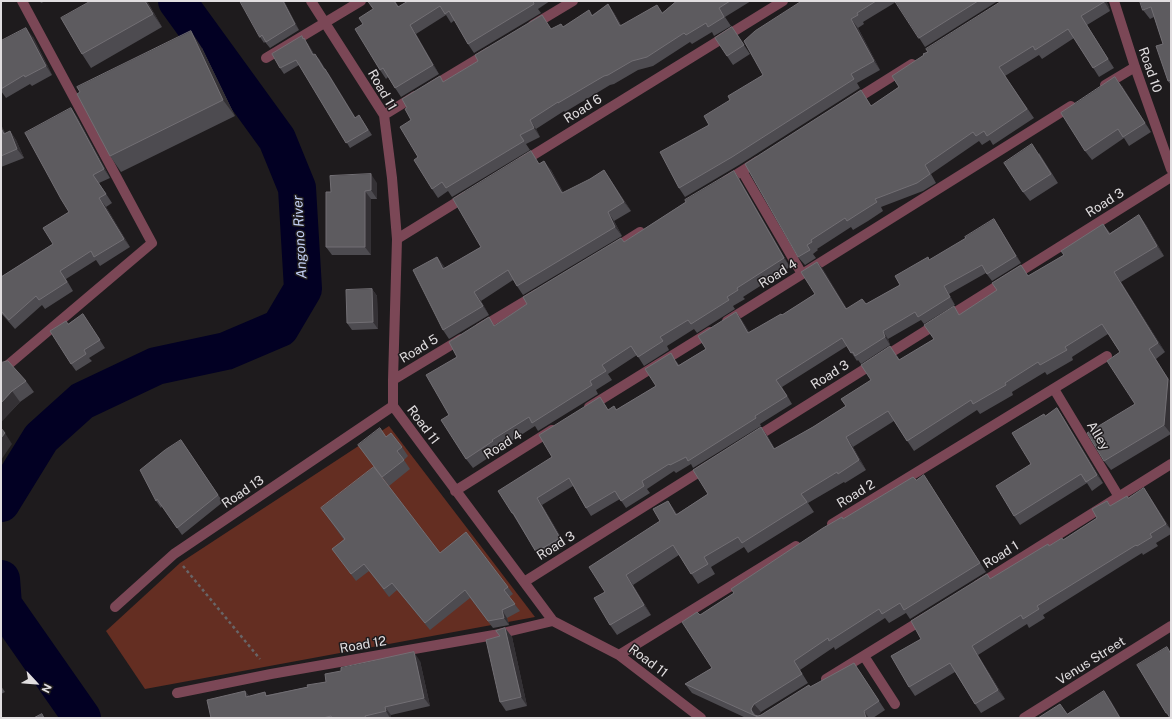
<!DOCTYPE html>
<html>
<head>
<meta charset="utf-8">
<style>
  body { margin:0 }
  #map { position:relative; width:1172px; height:719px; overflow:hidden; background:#1e1b1d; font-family:"Public Sans",sans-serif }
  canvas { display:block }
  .frame { position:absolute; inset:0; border:2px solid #e1dee0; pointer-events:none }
  .north { position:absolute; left:16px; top:663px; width:40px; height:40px; -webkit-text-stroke:3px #1e1b1d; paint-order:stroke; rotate:116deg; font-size:11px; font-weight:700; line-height:16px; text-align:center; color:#e1dee0 }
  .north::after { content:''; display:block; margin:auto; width:14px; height:18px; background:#e1dee0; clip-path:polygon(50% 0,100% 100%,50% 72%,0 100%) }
</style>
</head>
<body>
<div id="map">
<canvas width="1172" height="719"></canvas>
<div class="frame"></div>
<div class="north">N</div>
</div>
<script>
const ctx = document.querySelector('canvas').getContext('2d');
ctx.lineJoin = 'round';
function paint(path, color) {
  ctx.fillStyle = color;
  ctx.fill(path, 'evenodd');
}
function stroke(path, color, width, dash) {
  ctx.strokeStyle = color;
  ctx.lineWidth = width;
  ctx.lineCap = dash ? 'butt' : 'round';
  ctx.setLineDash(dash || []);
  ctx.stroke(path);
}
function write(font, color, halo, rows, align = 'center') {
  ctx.font = font + ' "Public Sans",sans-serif';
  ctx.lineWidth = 3;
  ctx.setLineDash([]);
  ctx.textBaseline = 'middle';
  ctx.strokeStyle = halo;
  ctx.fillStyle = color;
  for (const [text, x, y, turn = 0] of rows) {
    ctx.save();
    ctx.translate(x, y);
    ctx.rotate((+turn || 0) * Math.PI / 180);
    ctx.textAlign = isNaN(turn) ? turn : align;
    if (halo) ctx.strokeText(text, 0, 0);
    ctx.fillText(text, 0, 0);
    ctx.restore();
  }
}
const green = new Path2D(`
  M389,426l146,191 -390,72 -39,-58 74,-68z`);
const river = new Path2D(`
  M1,503l40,-65 41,-37 74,-35 70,-15 54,-23 23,-39 -6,-101 -20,-49 -100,-138
  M1,579l2,26 79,113`);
const path = new Path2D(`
  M183,566l77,93`);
const service = new Path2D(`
  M1054,389l65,108`);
const minor = new Path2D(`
  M311,1l73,114 8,63 5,61 -4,141v26l160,215 66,34 82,63
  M1114,1l21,66 36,102
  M533,25l40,-24
  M266,58l95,-57
  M1105,85l30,-18
  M431,87l58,-35
  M853,101l59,-37
  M384,115l31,-19
  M522,162l261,-161
  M742,171l60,103
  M726,181l32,-20
  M397,239l68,-42
  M613,249l27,-17
  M727,321l344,-215
  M480,328l57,-34
  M1,371l151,-128 -130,-242
  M393,380l68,-41
  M589,407l121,-75
  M753,439l418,-262
  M455,491l97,-61
  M832,524l275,-168
  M524,582l183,-115
  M978,585l193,-121
  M115,607l59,-53 219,-148
  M619,655l177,-109
  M864,656l31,48
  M826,679l99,-61
  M177,693l94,-19 223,-39 59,-14
  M1024,718l147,-92`);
const wall = new Path2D(`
  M40,1h6l-5,2z
  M147,1l15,26 -71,41 -9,-14z
  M240,1h44l15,29 -29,18 -5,-6 -1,1 -4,-6z
  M395,1l4,6 9,-6h142l-12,8 3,4 -67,40 -6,-9 -13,-24 -4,3 -5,-8 -30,19 23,40 -38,23 -13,-20 -2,2 -6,-9 -17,-46 10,-15z
  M677,1h74l-26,16 6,9 -17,10 -2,-4 -20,12 -2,-2 -37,24 -15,4 -24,14 -4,1 -45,27 -1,-1 -28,18 4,8 -14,7 4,6 -78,47 -4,-6 -10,7 -6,-9 -14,-32 -7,-37 -4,-12 37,-26 107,-53 12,-2 29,-12 16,-11 6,9 7,12 41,-12z
  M802,1h196l-73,46 -29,-45 -33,20 1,2 -6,4 22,42 -23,13 3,5 -121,77 -54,32 -6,-9 30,-63 21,-25 33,-25z
  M1106,1l2,4 2,6 -23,14 27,43 -15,9 -25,-39 -32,21 -3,-4 -34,21 29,42 -41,27 -3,-5 -8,5 -3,-4 -48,33 5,9 -13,8 -42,16 2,4 -15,10 -15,9 -2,-3 -34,22 1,1 -5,4 3,4 -11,7 -7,-8 63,-167 10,16 28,-19 25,-32z
  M1171,1v84l-3,-4 -5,-37 -9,-27 -4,2 -7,-9z
  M732,27l18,27 -17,11 -6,-9z
  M33,37l19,38 -20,11 -2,-2 -24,14 -5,-7v-50z
  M303,39l5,5 6,10 5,5 36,58 8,4 9,14 -22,13 -51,-83 -15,9 -4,-6z
  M202,48l33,68 -114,56 -11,-16z
  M1122,86l29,46 -22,14 -5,-8 -32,22 -7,-9z
  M71,108l6,9 33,61 -11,5 13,20 -6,4 24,40 -30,19 -4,-6 -30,19 7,12 -28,18 -3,-4 -27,24 -14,-16v-36l52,-33 16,-32z
  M1,125l4,8 5,-2 6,9 8,18 -23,9z
  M1039,153l19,30 -28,18 -7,-9z
  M539,164l12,6 12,23 47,-14 21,32 -17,10 8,15 -99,59 -10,-15 -32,21 8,14 -40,24 -6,-9 -6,-73 8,11 36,-21z
  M734,171l6,9 50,87 -47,30 2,2 -12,7 2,3 -38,24 -3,-4 -27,17 2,4 -25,16 -7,-11 -29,19 4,6 -16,10 2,4 -60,37 -3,-5 -36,23 1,1 -27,18 -7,-9 -17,-44 8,-58 38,-32 32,-21 94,-66 3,4z
  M377,183v16h-6v56h-39l-6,-8 5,-55z
  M1139,215l7,10 18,31 -43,26 44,70 -9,7 15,24v51l-60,36 -7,-9 31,-57 -15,-52 -12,-18 -36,23 1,3 -26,15 -2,-3 -33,20 1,3 -33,19 -3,-4 -63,41 -20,-30 -41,26 13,23 -21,13 -1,-1 -36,21 6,9 -66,41 -4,-6 -33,20 4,7 -17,10 -19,-29 -46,30 18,30 -34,20 -7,-10 -5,-33 55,-71 8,-20 9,13 31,-20 53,-67 7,10 7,12 38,-22 33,-21 25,-26 26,-24 3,4 34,-21 26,-24 69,-39 35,-21 39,-31 7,9z
  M999,227l22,36 -29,18 -6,-8 -37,21 6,11 -31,19 -3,-4 -33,19 2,6 -29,19 -3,-4 -1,1 -10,-15 -65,41 10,17 -32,20 1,2 -68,42 -2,-4 -15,9 -2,-2 -27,18 3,4 -24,15 -6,-9 -29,17 -5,-8 -13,-22 -31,19 24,41 -25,14 -5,-8 -19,-31 -5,-8 40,-56 53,-52 3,5h8l40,-24 20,-25 3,4 27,-16 30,-37 13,20 33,-17 33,-21 2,-32 30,47 19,-5 34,-19 30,-25z
  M372,289l5,7 1,33 -26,1 -5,-7z
  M83,314l22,34 -16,10 3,3 -16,10 -5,-7 -3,-40z
  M1,363l25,18 8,11 -14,10 -19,20z
  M1057,408l6,9 40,66 -11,8 -5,-8 -67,42 -6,-9 31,-100z
  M386,437l16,10 6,9 -4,4 6,9 -21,17 -31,-41z
  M181,440l42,62 -41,33 -20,-29 -1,2 -5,-7z
  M916,480l14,4 56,88 -76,47 -4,-6 -17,10 -4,-5 -50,32 -1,-3 -34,23 8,13 -47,29 -2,3h2l49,-28 50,-15 25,38 -12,8h-127l-54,-25 -7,-9 27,-16 -12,-53 34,-22 109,-74z
  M1144,488l6,9 21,33v4l-15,9 2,3 -15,9 -1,-2 -99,62 2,3 -16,10 -2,-4 -49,31 27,44 -24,14 -6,-9 -20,-32 -40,24 -6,-9 81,-108 59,-33 14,-6 34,-22 10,-17 4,5 17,-8z
  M321,508l119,45 68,34 5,7 -4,3 11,14 -13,7 2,7 -16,3 -23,-30 -40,32 -33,-40 -8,7 -20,-26 -13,10 -24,-32 12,-9z
  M505,628l7,9 15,69 -21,5 -6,-9v-66z
  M420,661l10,45 -39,9v3h-180l34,-27 4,5 18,-1 41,-8 18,-5z
  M1,686l4,6 -4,2z`);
const shadedWall = new Path2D(`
  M145,1h2l15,26 -9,-13z
  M283,1h1l15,29 -4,-6z
  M1104,1h2l2,4 2,6z
  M608,4l6,9 12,22 -6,-9z
  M1081,16l6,9 27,43 -6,-9z
  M851,19l7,9 22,42 -6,-9z
  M410,25l6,9 23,40 -6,-9z
  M26,28l7,9 19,38 -6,-9z
  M191,31l11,17 33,68 -12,-16z
  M304,38l4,6 9,16 -4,-5z
  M325,69l4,5 30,49 -4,-5z
  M1115,77l7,9 29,46 -6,-9z
  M71,108l6,9 33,61 -6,-9z
  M530,120l6,9 4,8 -6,-9z
  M1,125l9,18 -9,-15z
  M10,131l6,9 8,18 -7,-9z
  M544,161l7,9 18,32 -7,-9z
  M604,170l6,9 21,32 -7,-9z
  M734,171l6,9 50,87 -6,-9z
  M371,174l6,9v16l-6,-9z
  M365,191l6,8v56l-6,-8z
  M99,198l7,9 24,40 -6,-8z
  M608,212l6,9 8,15 -7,-9z
  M1139,215l7,10 18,31 -7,-10z
  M994,219l5,8 22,36 -5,-7z
  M437,257l7,9 6,12 -7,-9z
  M817,262l6,7 29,48 -6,-8z
  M1114,272l7,10 44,70 -7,-9z
  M944,286l5,8 6,11 -5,-8z
  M372,289l5,7 1,33 -5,-7z
  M474,292l7,9 8,14 -6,-9z
  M736,312l6,8 12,20 -6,-7z
  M883,331l5,8 2,6 -5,-8z
  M1149,349l22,34v51l-7,-9z
  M12,391l8,11 -19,20v-19z
  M1057,408l6,9 40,66 -6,-8z
  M761,427l7,10 13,22 -7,-10z
  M5,433l7,11 -11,16v-22z
  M846,437l7,10 13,23 -7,-10z
  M924,475l6,9 56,88 -6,-9z
  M1144,488l6,9 21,33 -5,-6z
  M537,498l5,7 24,41 -6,-8z
  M668,501l7,10 7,14 -6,-10z
  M626,575l7,10 18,30 -7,-10z
  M502,610l5,8 2,7 -5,-7z
  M505,628l7,9 15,69 -6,-9z
  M972,646l6,9 27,44 -7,-9z
  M414,652l6,9 10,45 -6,-8z
  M245,691l6,8 -5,-2z
  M1104,691l7,10 10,17h-1z
  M754,704l7,8 -3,5h-1l-6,-8z
  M385,707l6,8v3h-1l-4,-7z
  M864,711l5,7h-3z`);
const building = new Path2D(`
  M91,1h54l8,13 -71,40 -21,-36z
  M240,1h43l12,23 -29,18 -4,-7 -2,2z
  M368,1h26l4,6 10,-6h125l1,3 -66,40 -19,-33 -4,3 -5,-8 -30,19 23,40 -38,23 -12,-20 -3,2 -25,-41 8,-5 -4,-6 14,-9z
  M677,1h53l-11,7 5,9 -16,10 -2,-4 -20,12 -2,-2 -37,24 -15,4 -24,14 -4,1 -46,27v-1l-28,18 4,8 -14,7 4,6 -78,47 -4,-6 -10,7 -18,-29 4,-3 -18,-30 11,-7 -6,-11 2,-1 -5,-9 38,-23 3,6 35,-21 -3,-6 67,-40 9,14 10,-5 2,3 26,-17 3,6 16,-12 12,22 37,-21 5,8z
  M802,1h74l-19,12 1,2 -7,4 23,42 -23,13 3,5 -122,78 -53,31 -19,-36 49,-27 -5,-9 26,-16 -2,-4 35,-21 -19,-34 11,-10z
  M895,1h83l-59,37z
  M1002,1h102v1l-23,14 27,43 -15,9 -25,-39 -33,21 -2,-4 -34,21 28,42 -40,27 -3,-5 -8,5 -3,-4 -48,33 5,9 -13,9 -42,16 2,3 -16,10 -14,9 -2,-3 -34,22 1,2 -5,3 3,5 -12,7 -53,-93 116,-74 10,16 28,-19 -7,-11 32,-21 -1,-1 5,-2 -2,-3z
  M1140,1h31v79l-3,1 -12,-35 7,-2 -12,-37 -8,3z
  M732,27l12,18 -17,11 -12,-18z
  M26,28l20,38 -21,11 -1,-2 -23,14v-48z
  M191,31l32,69 -113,56 -33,-62 3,-2 -3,-5z
  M302,36l1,3 1,-1 9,17 2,-1 9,15h1l30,49 4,-3 9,15 -22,13 -50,-83 -16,8 -8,-14z
  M1115,77l30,46 -22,14 -5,-8 -33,22 -24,-38z
  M71,108l33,61 -11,6 13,19 -7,4 25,41 -30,18 -3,-6 -31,20 7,11 -28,18 -3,-4 -27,24 -8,-9v-34l52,-33 -10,-16 26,-16 -8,-13 -36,-66z
  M1,128l3,6 6,-3 7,18 -16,7z
  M1032,144l19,30 -28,18 -19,-29z
  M531,151l8,13 5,-3 18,32 28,-14 14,-9 20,32 -16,10 7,15 -98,59 -9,-16 -34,22 9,14 -40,24 -30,-60 24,-13 6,12 38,-22 -28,-48z
  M734,171l50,87 -47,30 1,2 -11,7 2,3 -38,24 -3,-4 -28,17 3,4 -25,16 -7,-11 -29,19 4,6 -16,10 2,4 -60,38 -3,-6 -37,23 1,1 -27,18 -25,-39 8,-5 -23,-40 31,-18 -8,-15 40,-25 5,9 33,-22 -4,-7 98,-59 3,4 62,-40 -1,-2z
  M371,174v16l-6,1v56h-39v-55h5l-1,-16z
  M1139,215l18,31 -43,26 44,71 -9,6 19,30 -4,46 -60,36 -17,-28 48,-29 -28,-43 13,-9 -18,-28 -37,23 2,3 -27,15 -2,-3 -33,21 1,2 -33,19 -2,-4 -64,41 -19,-30 -42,26 13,23 -21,14 -1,-2 -36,22 6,8 -65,41 -4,-6 -34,20 4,7 -17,10 -18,-29 -47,30 18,30 -34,20 -16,-27 11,-6 -16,-25 71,-46 -7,-12 15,-8 8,14 32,-21 -15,-24 68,-43 13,22 39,-22 33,-21 -5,-7 30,-19 -10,-15 29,-19 9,14 35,-21 -10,-14 30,-19 5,9 38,-25 -5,-7 29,-18 7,11 36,-21 -3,-4 42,-27 6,10z
  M994,219l22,37 -29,18 -5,-9 -38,21 6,11 -32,20 -3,-5 -32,19 2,6 -30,19 -2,-4 -2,1 -9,-15 -66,42 11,16 -32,20 1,2 -68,43 -2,-4 -16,8 -1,-1 -27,17 2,5 -23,15 -6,-10 -29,17 -17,-30 -32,20 23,40 -24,14 -23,-39h-1l-14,-22 54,-34 -13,-22 61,-38 8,13 6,-4 2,4 40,-24 -11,-17 26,-16 7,13 28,-17 -8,-13 38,-24 12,21 33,-19 1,1 33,-21 -14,-22 16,-10 29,47 16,-10 4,5 34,-19 -5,-9 33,-19 1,3 37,-22 -1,-1z
  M372,289l1,33 -26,1 -1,-33z
  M83,314l17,26 -16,10 2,4 -15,10 -21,-33 16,-10 2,3z
  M8,361l18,20 -14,10 -11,12v-40z
  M1057,408l40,67 -11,7 -5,-8 -67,42 -18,-30 35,-22 -19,-31 32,-19 1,2z
  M1,428l4,5 -4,5z
  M380,428l6,9 5,-4 11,14 -5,4 7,9 -22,17 -24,-32z
  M181,440l37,55 -41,33 -20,-29 -1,2 -16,-31 25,-20z
  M374,467l66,86 26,-21 42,55 -4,3 11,14 -13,6 2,8 -16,3 -23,-31 -40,33 -33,-40 -8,6 -20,-25 -13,10 -19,-25 13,-10 -24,-31z
  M924,475l56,88 -76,47 -4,-7 -18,11 -3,-5 -50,32 -1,-3 -34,23 8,13 -48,30 -3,5 1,3 2,3 4,1 3,-1 48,-30 1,2 44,-24 25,38 -15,10 2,7h-106l-75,-34 27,-16 -30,-46 15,-10 3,3 34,-22 -3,-4 92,-61 19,-11 1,2 70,-42 3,3z
  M1144,488l22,36 -16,10 2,3 -15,9 -1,-1 -99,61 2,3 -16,10 -2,-4 -49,31 26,44 -23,14 -25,-41 -41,24 -18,-31 30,-17 -10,-18 76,-47 3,5 58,-35 1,2 13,-8 1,2 34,-22 -5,-9 15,-8 3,5 17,-10 1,2z
  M505,628l16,69 -21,5 -14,-62 14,-4 -4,-5z
  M1167,647l4,7v64h-1l-3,-5h-1l-29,-48z
  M414,652l10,46 -39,9 1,4 -21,5 1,2h-34l-1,-2 -8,2h-112l-4,-18 38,-9 1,6 19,-5 1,4 42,-9 -1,-2 19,-3 -1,-8 16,-3v-3z
  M1104,691l16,27h-82l22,-14 7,10z
  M42,714l2,4h-10z`);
const streetNames = [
  ["Road 10",1150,70,71],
  ["Road 11",382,90,60],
  ["Road 6",583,109,-32],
  ["Road 3",1105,203,-32],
  ["Road 4",778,274,-32],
  ["Road 5",419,349,-31],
  ["Road 3",830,375,-32],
  ["Road 11",423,425,53],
  ["Alley",1098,436,59],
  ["Road 4",503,445,-32],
  ["Road 13",243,492,-34],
  ["Road 2",856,494,-31],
  ["Road 3",556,546,-32],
  ["Road 1",1001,555,-32],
  ["Road 12",363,645,-10],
  ["Road 11",648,661,37],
  ["Venus Street",1091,661,-32]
];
const waterNames = [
  ["Angono River",300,237,-93]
];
paint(green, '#642e22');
stroke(river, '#020023', 38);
stroke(path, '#686567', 2.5, [3, 3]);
stroke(service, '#7b4756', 10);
stroke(minor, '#7b4756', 10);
paint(wall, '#4d4b50');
paint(shadedWall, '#343135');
paint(building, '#5d5b5f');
stroke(building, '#726f74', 1);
write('13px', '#e1dee0', '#1e1b1d', streetNames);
write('italic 14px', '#c3d0f5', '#1e1b1d', waterNames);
</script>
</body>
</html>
